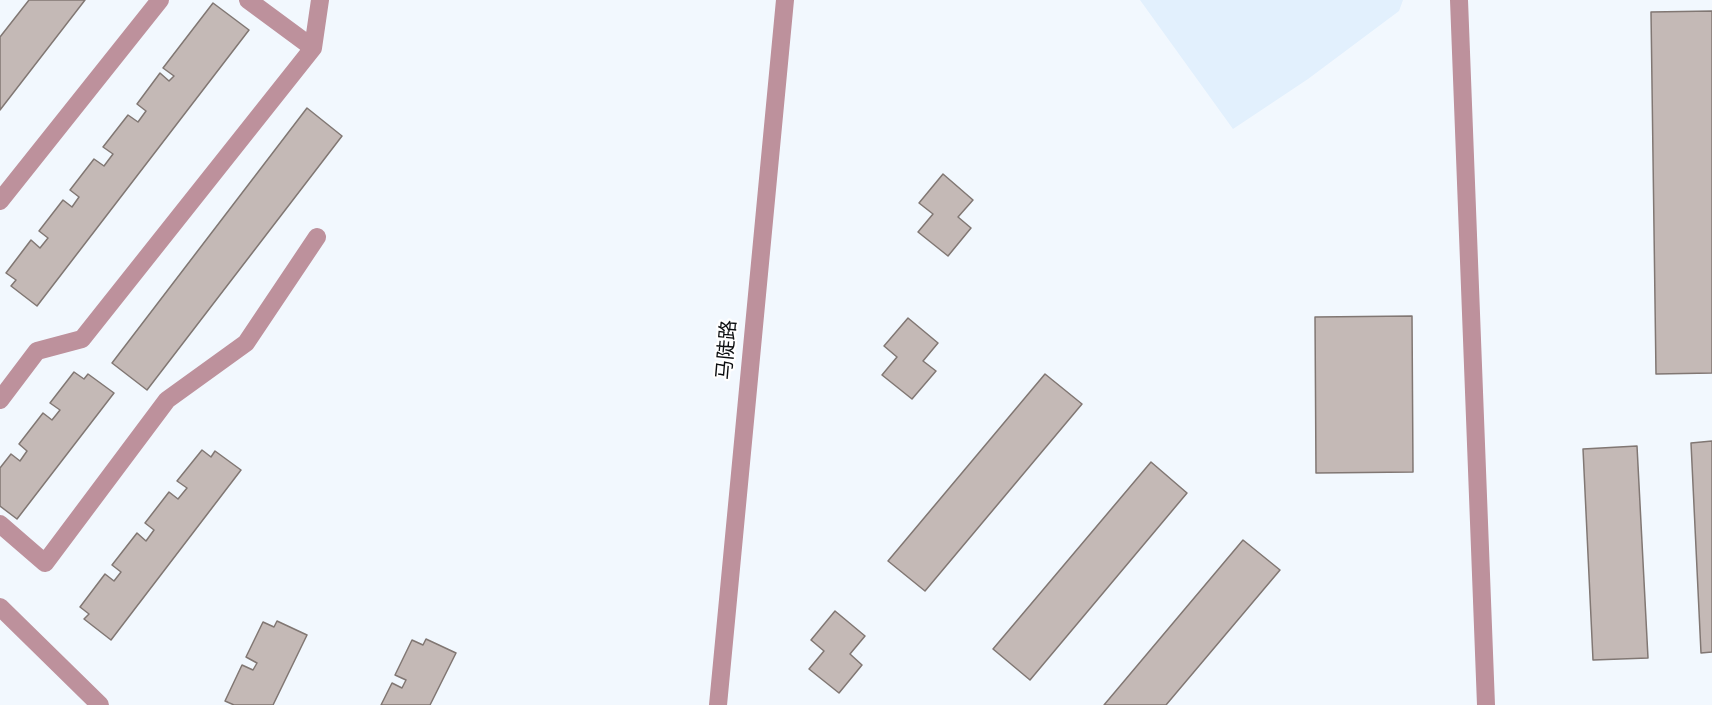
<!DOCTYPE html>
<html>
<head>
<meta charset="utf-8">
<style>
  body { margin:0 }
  canvas { display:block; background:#f2f8fe }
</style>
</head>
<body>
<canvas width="1712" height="705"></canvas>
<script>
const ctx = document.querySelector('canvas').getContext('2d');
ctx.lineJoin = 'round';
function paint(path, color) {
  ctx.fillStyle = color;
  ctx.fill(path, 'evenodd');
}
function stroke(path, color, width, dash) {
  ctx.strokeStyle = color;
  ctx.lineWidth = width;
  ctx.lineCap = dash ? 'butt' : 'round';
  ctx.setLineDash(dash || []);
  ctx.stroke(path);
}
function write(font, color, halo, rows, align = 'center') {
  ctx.font = font + ' Overpass,"Noto Sans SC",sans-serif';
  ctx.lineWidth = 4.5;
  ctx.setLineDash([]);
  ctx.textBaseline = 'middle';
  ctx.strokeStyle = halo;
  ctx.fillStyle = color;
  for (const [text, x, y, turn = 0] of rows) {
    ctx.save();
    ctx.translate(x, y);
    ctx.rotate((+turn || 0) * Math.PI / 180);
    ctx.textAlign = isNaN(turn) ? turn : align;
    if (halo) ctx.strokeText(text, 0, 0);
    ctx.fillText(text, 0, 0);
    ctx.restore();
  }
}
const built = new Path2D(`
  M1140,0h263l-4,11 -91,68 -75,50z`);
const building = new Path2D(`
  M29,0h56l-85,110v-73z
  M213,3l36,27 -212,276 -26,-20 5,-6 -10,-7 25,-33 9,8 8,-10 -9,-7 24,-31 9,7 7,-10 -9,-7 24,-31 10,7 9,-12 -10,-7 25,-32 10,7 8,-11 -9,-7 23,-31 9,8 5,-5 -11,-8z
  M1712,11v362l-56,1 -5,-362z
  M307,108l35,28 -195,254 -35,-27z
  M943,174l30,26 -15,17 13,11 -23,28 -30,-24 15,-18 -14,-11z
  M1412,316l1,156 -97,1 -1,-156z
  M908,318l30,25 -15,18 13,10 -24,28 -30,-24 15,-18 -13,-11z
  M74,372l10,7 4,-5 26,19 -97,126 -17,-13v-38l11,-14 9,7 7,-10 -8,-7 24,-31 9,7 8,-10 -10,-7z
  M1045,374l37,30 -157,187 -37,-30z
  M1712,441v211l-11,1 -10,-210z
  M1637,446l11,212 -55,2 -10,-211z
  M202,450l9,7 4,-6 26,19 -130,170 -27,-21 5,-5 -9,-7 25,-33 9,7 7,-9 -9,-7 25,-32 9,8 8,-11 -9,-7 24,-31 9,7 9,-11 -10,-7z
  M1151,462l36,31 -157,187 -37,-31z
  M1243,540l37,30 -114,135h-62z
  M835,611l30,25 -15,18 12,11 -23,28 -30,-24 15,-18 -13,-11z
  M277,621l30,14 -34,70h-39l-9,-4 17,-36 11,5 4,-7 -11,-6 17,-35 11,5z
  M426,639l30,14 -26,52h-49l11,-22 10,5 4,-8 -11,-5 17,-35 11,5z`);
const minor = new Path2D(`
  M248,0l65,48
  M1459,0l27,705
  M0,201l160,-201
  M0,400l37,-49 45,-12 231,-291 7,-48
  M0,524l45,39 122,-163 79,-57 71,-106
  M0,607l100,98
  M718,705l67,-705`);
const streetNames = [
  ["马陡路",729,350,-85]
];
paint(built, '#e2f0fd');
paint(building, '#c4b9b6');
stroke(building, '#817773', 1.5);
stroke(minor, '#bd919c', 18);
write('20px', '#0c0f11', '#fff', streetNames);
</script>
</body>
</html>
